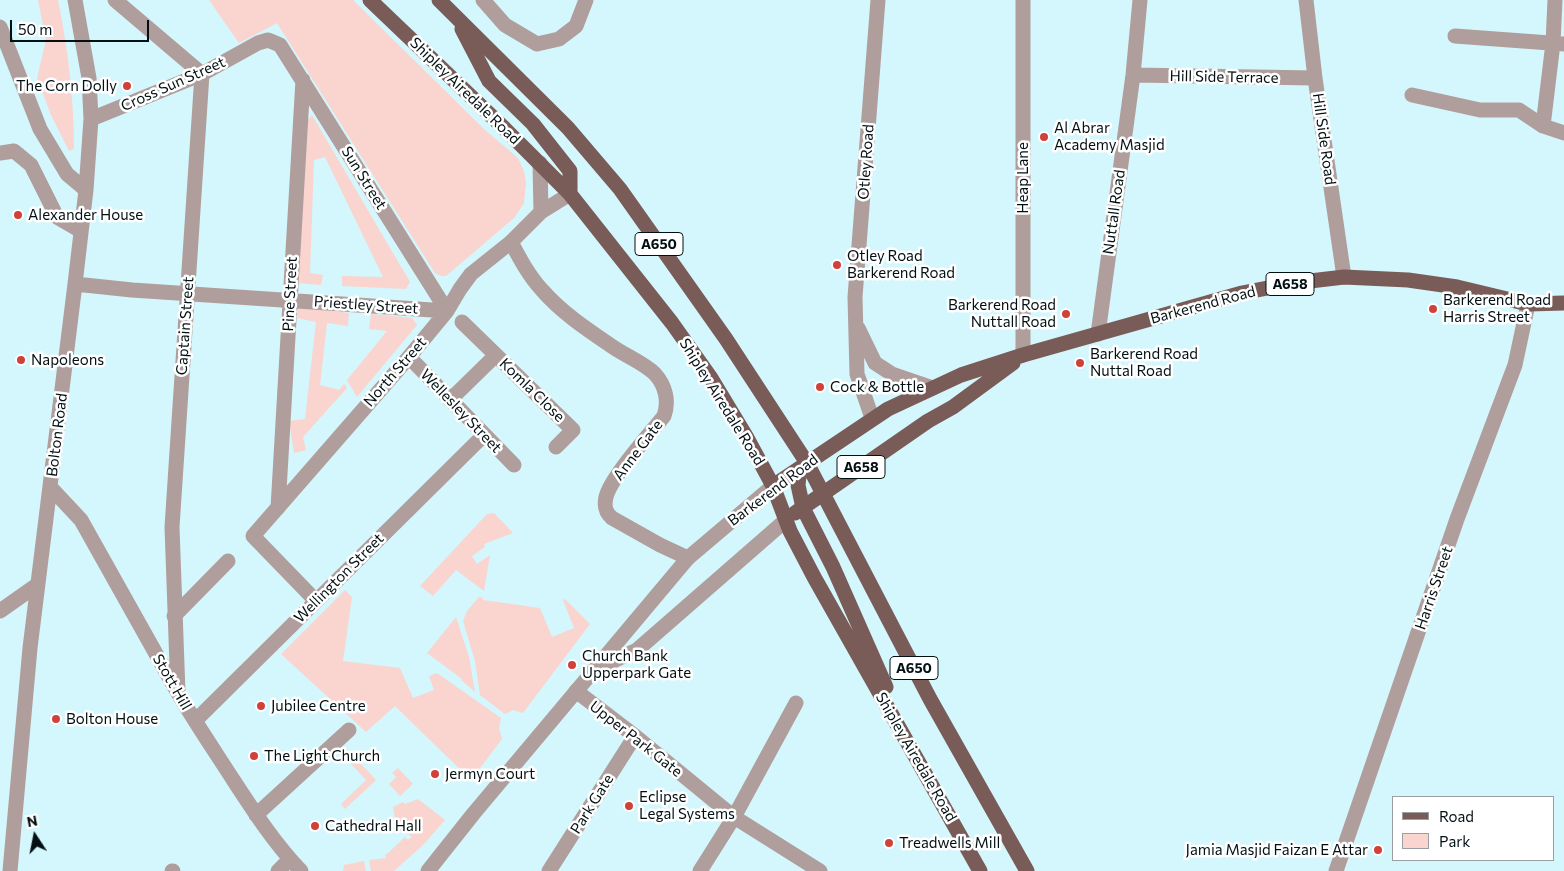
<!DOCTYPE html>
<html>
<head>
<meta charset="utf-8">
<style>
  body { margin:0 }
  #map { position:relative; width:1564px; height:871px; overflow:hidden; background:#d4f6fd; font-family:Commissioner,sans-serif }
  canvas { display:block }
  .legend { position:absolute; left:1392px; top:796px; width:162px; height:65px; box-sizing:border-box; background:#fff; border:1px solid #9a9fa1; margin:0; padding:6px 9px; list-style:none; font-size:15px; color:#021013 }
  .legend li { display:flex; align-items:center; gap:10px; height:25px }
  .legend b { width:25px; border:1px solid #9a9fa1 }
  .north { position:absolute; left:10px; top:811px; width:50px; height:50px; -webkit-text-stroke:4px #fff; paint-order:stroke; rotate:349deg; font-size:14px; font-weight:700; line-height:20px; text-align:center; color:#021013 }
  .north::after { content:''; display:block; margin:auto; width:18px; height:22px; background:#021013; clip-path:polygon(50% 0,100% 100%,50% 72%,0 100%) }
  .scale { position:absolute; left:10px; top:20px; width:139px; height:22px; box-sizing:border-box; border:2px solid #021013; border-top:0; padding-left:6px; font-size:15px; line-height:18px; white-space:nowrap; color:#021013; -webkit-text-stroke:4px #fff; paint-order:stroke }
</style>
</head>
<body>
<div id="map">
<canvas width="1564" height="871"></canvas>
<ul class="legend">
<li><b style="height:6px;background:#795c58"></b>Road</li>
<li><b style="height:14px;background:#fad4ce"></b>Park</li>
</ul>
<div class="north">N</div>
<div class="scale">50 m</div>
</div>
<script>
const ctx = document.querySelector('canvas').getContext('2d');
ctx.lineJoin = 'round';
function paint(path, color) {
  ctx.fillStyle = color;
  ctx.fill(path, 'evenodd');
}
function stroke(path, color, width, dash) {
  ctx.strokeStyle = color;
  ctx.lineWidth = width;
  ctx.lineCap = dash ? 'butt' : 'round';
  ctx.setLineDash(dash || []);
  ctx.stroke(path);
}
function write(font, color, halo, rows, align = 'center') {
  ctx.font = font + ' Commissioner,sans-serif';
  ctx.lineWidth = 5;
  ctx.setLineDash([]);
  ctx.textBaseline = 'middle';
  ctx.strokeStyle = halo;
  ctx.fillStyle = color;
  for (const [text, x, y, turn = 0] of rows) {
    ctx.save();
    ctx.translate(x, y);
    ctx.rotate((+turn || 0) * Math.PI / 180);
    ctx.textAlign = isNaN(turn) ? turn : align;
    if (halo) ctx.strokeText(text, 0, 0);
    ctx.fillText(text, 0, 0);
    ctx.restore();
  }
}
const green = new Path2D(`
  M38,0h20c10,49 16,99 16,149l-5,2 -18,-36 -14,-37 9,-38z
  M209,0h144l132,130 33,28 6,13 2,12 -2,20 -10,15 -68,58h-5l-6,-3 -158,-250 -38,20z
  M312,115l98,167 -4,7 -64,-3v-10l41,1 -58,-120 -11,3 -4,113 13,2 -2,10 -24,-2 11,-163z
  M297,307l52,6 -1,13 -21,-3 -7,62 19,5 5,-6 3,4 -44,49 3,13 -12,3 -5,-32 16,-2 11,-97 -19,-4z
  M371,314l41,4 5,7 -60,72 -10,-17 40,-49 -18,-2z
  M494,513l19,20 -29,11 1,3 -13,9 5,8 13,-9 -6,36 -28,-21 -23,26 -13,-10 67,-72z
  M345,590l7,7 -9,64 57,7 13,30 21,-8 -5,-14 8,-3 64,45 -2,10 3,11 -31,41 -76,-74 -29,26 -85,-78z
  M479,597l4,1v2l57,8 12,29 22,-9 -11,-28 2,-1 25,25 -67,89 -10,-3 -8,4 -25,-19 -5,-34 -12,-40 4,-10z
  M456,617l13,40 6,35 -14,-12 1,-1 -35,-26z
  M347,749l29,31 -31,29 -4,-5 25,-24 -24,-26z
  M398,768l15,16 -13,12 -11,-12 7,-7 -4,-4z
  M418,799l27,21 -22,25 -29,26h-23l-2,-11 17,-2 -1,-3 2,-1 18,-17 3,3 4,-3 -4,-3 -11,-5 -4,-22 10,-5 2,2z
  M364,861l2,10h-23l1,-6z`);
const minor = new Path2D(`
  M115,0l87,74 -30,453 6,166
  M483,0l22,25 32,19 22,-5 17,-13 10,-26
  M1023,0v355
  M1306,0l9,78 29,199
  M0,27l40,102 27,45 19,16
  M1455,36l109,8
  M1133,75l182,3
  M1412,95l68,15h39l24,16 21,7
  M91,119l111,-45 56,-31 10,-3 12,5 167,266
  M1543,126l10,-83 2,-43
  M0,153l14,-2 17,14 26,52 24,14
  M540,163l1,49
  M511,242c9,17 18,34 31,48 20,23 46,40 71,57 13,9 31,16 42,27 11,12 14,28 9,42 -14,18 -53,61 -58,81 -2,9 -1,15 6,21l48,27 28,13
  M75,284l57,6 315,21
  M462,322l111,108 -17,17
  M858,328l17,35 17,11 41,14
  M1098,334l35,-259 7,-75
  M409,357l105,108
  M450,400l46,-45
  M872,418l-15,-44 -2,-77 23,-297
  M51,488l30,32 97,173c17,29 36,57 54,85 21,32 42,65 69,93
  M278,508l25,-428
  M316,601l-63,-65 156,-179 38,-46 13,-22 11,-15 40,-32 30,-30 29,-18
  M0,611l37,-26
  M174,616l54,-55
  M576,691l59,45 99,81 86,54
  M195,721l289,-286
  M256,815l93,-85
  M10,871l20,-223 45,-364 11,-94 5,-71 -2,-41 -14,-78
  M172,871h1
  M278,871l12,-12
  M549,871l86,-135
  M700,871l34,-54 62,-114
  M1336,871l121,-352 58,-154 13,-61`);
const tertiary = new Path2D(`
  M596,669l41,-19 149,-130
  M428,871l46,-58 214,-255 85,-72`);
const primary = new Path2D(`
  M370,0l135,129 65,65 102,129 39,55 35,58 27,50 17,45 24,46 166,294
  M439,0l129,128 52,61 106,150 81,124 123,236 97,172
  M462,29l27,52 44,43 37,47v23
  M806,464l-7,12 -1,9 5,23 30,59 53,120
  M773,486l115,-77 73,-34 62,-20 219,-62 51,-10 51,-6 64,3 49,7 71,17 36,-1
  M795,513l133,-92 25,-14 60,-44`);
const markers = [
  [127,86,5,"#cf4139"],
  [1044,137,5,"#cf4139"],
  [18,215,5,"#cf4139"],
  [837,265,5,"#cf4139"],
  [1433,309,5,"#cf4139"],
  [1066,314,5,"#cf4139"],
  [21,360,5,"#cf4139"],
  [1080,363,5,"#cf4139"],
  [820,387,5,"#cf4139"],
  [572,665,5,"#cf4139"],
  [261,706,5,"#cf4139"],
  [56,719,5,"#cf4139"],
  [254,756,5,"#cf4139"],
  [435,774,5,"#cf4139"],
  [629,806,5,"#cf4139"],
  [315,826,5,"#cf4139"],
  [889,843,5,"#cf4139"],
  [1378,850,5,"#cf4139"]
];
const shields = [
  [659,244,48],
  [1290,284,48],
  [861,467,48],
  [914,668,48]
];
const shieldNames = [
  ["A650",659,244],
  ["A658",1290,284],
  ["A658",861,467],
  ["A650",914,668]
];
const streetNames = [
  ["Hill Side Terrace",1224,77,1],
  ["Cross Sun Street",173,84,-24],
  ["Shipley Airedale Road",465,91,44],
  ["Hill Side Road",1324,139,82],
  ["Otley Road",866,162,-86],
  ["Sun Street",364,178,58],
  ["Heap Lane",1023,178,-90],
  ["Nuttall Road",1114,212,-82],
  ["Pine Street",290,294,-87],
  ["Priestley Street",366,305,4],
  ["Barkerend Road",1203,305,-15],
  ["Captain Street",185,326,-86],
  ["North Street",395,372,-49],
  ["Komla Close",532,390,44],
  ["Shipley Airedale Road",722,402,58],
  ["Wellesley Street",461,411,46],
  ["Bolton Road",57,435,-83],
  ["Anne Gate",638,450,-53],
  ["Barkerend Road",773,490,-37],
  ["Wellington Street",339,578,-45],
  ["Harris Street",1434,588,-71],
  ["Stott Hill",172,682,60],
  ["Upper Park Gate",636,739,38],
  ["Shipley Airedale Road",916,757,60],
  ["Park Gate",592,804,-58]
];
const poiNames = [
  ["The Corn Dolly",117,86,"right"],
  ["Al Abrar",1054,128],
  ["Academy Masjid",1054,145],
  ["Alexander House",28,215],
  ["Otley Road",847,256],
  ["Barkerend Road",847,273],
  ["Barkerend Road",1443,300],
  ["Harris Street",1443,317],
  ["Barkerend Road",1056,305,"right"],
  ["Nuttall Road",1056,322,"right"],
  ["Barkerend Road",1090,354],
  ["Nuttal Road",1090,371],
  ["Napoleons",31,360],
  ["Cock & Bottle",830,387],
  ["Church Bank",582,656],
  ["Upperpark Gate",582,673],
  ["Jubilee Centre",271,706],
  ["Bolton House",66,719],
  ["The Light Church",264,756],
  ["Jermyn Court",445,774],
  ["Eclipse",639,797],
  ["Legal Systems",639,814],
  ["Cathedral Hall",325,826],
  ["Treadwells Mill",899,843],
  ["Jamia Masjid Faizan E Attar",1368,850,"right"]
];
paint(green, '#fad4ce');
stroke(minor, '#af9e9c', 15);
stroke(tertiary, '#af9e9c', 15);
stroke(primary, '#795c58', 15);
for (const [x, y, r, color] of markers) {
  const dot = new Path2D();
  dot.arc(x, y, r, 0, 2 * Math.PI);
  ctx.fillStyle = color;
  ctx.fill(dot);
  stroke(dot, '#fff', 2);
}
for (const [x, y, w] of shields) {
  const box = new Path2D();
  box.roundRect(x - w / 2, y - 11.5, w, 23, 4);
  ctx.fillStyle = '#fff';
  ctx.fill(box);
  stroke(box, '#021013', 1);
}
write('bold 14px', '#021013', null, shieldNames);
write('15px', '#021013', '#fff', streetNames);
write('15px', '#021013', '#fff', poiNames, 'left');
</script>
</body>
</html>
